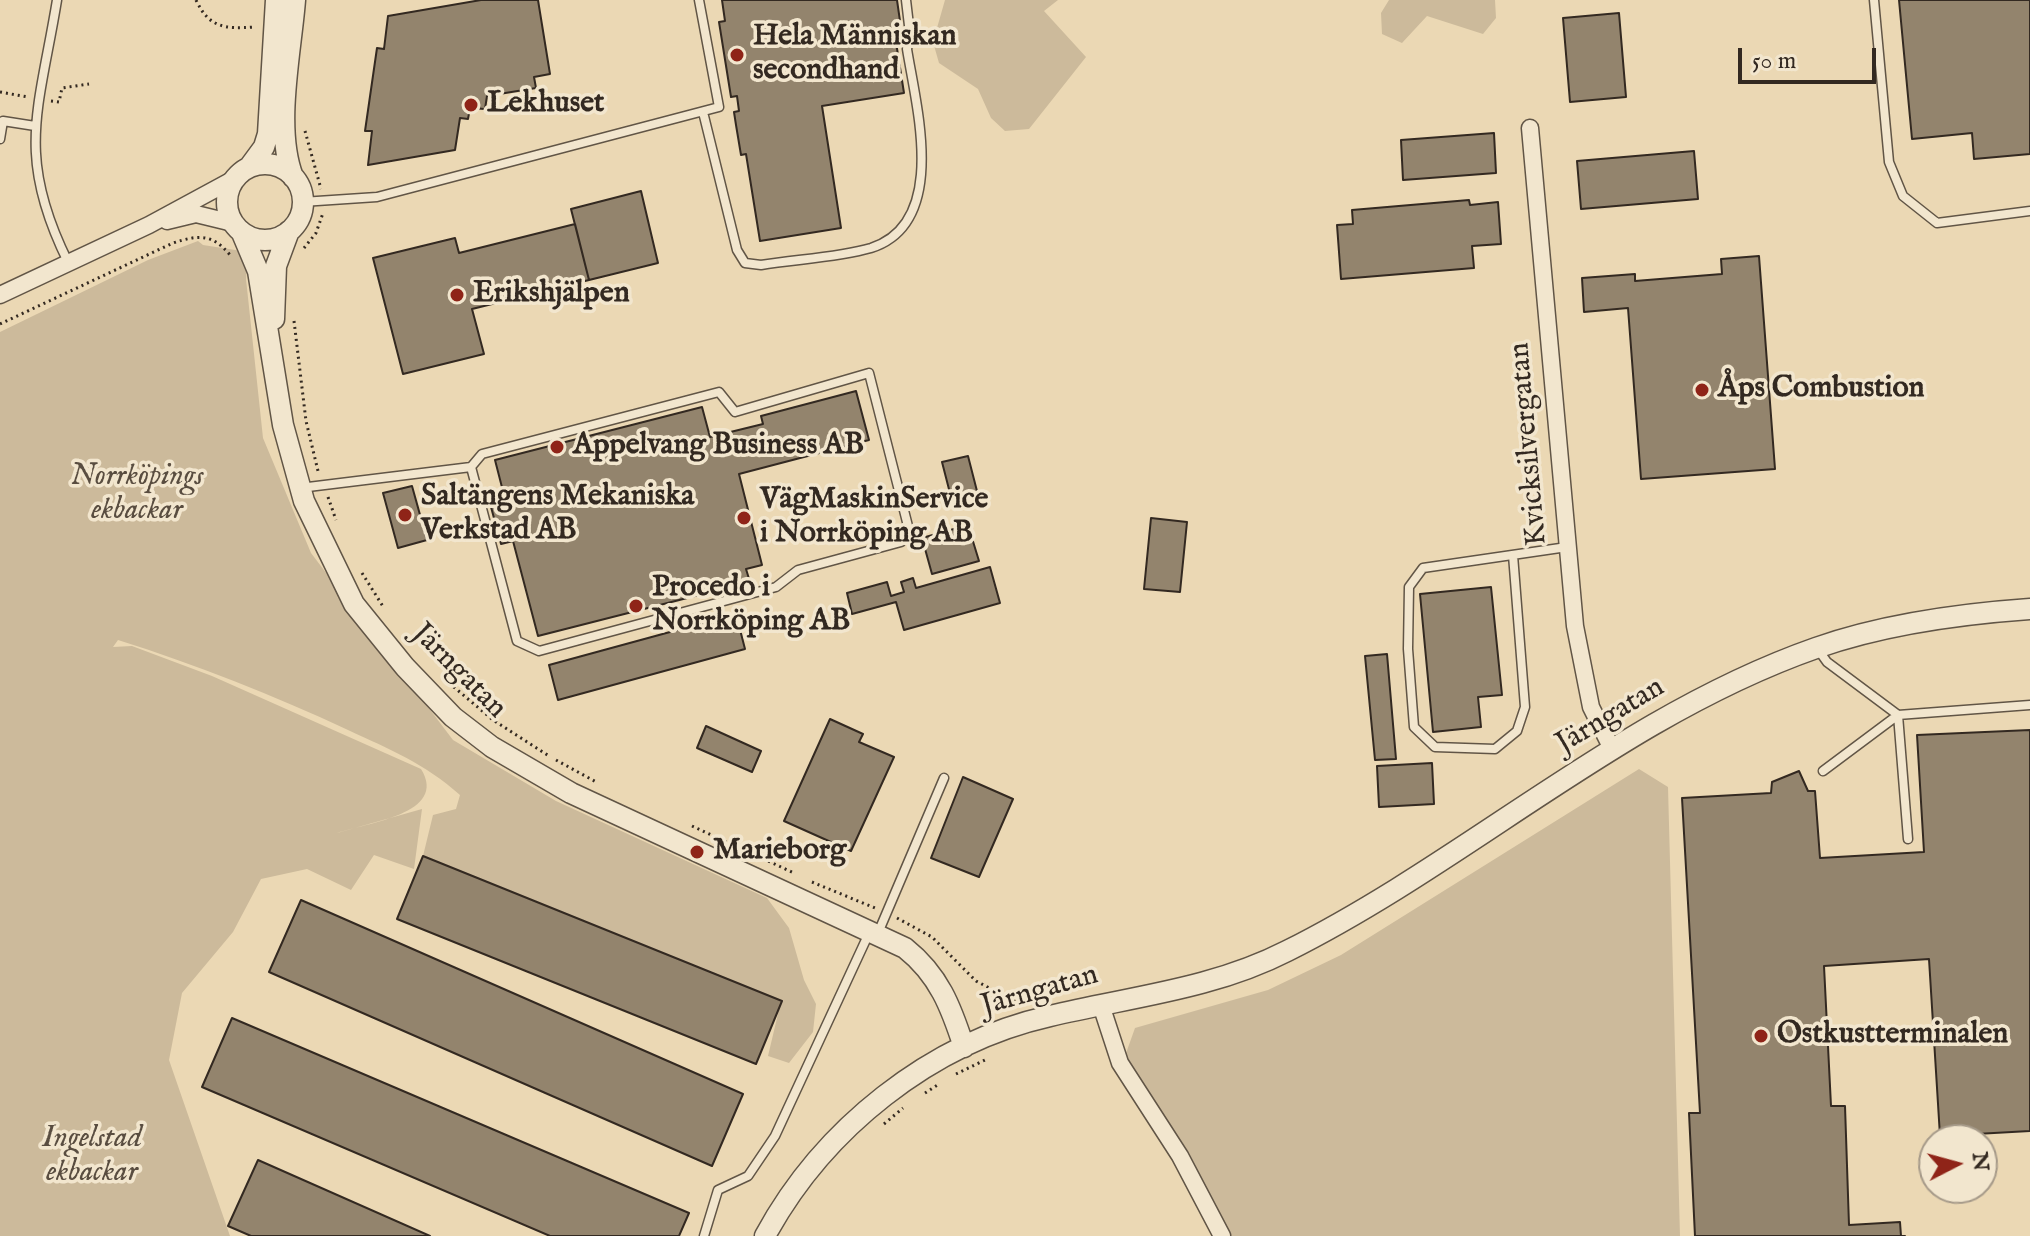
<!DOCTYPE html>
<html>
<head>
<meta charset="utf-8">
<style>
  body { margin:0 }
  #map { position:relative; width:2030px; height:1236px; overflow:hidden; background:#ebd8b4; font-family:"IM FELL English",serif }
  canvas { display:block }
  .north { position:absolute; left:1918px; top:1124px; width:80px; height:80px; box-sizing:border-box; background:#f2e6ce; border:2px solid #a69a89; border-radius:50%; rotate:84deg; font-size:22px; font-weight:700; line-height:32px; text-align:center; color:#332921 }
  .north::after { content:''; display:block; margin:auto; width:28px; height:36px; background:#8f2418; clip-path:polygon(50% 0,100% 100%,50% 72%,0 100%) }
  .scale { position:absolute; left:1738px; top:48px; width:138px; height:36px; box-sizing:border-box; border:4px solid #332921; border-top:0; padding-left:10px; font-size:24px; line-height:28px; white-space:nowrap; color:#332921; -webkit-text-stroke:6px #f2e6ce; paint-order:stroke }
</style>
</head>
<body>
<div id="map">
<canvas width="2030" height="1236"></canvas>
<div class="north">N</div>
<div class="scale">50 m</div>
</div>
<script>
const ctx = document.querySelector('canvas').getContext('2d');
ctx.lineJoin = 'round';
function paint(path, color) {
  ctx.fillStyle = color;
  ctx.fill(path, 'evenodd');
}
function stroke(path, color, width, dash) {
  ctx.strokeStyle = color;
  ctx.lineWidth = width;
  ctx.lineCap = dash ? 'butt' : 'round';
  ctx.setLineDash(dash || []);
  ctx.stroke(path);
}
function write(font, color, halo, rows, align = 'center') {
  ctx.font = font + ' "IM FELL English",serif';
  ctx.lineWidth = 7;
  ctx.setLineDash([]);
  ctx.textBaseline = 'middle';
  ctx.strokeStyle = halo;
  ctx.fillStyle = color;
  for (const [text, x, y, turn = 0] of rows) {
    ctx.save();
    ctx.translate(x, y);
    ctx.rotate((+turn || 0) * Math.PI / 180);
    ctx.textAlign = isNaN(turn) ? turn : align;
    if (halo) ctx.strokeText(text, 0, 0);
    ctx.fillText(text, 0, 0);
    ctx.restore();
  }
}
const green = new Path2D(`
  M945,0h113l-14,11 42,46 -57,72 -24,2 -14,-13 -13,-29 -39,-26 -6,-21z
  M1389,0h106l1,18 -13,16 -56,-18 -25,27 -20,-9 -1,-21z
  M198,241l5,4 45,7 -2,27 17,159 48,115 142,187 103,61 211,97 22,30 15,52 12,24 -3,28 -24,31 -21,-7 13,-55 -358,-145 10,-41 23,-6 4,-14c-36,-32 -69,-45 -112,-65 -75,-35 -151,-65 -230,-90l-5,7 19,-1 80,30 209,93c28,45 -55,54 -84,64l85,-24 -8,60 -40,-14 -23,35 -44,-21 -46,10 -28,53 -51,61 -13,67 61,176h-230v-904l148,-72z
  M1639,769l29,18 12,449h-450l-41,-83 -64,-97 10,-28 133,-38 73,-35z`);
const building = new Path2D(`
  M481,0h57l12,74 -16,3 2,11 -49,8 -2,13 -15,-1 -2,11 -8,-1 -5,32 -87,15 4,-34h-7l12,-83 7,1 4,-33z
  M722,0h175l3,21 -7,2 11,70 -82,13 19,122 -81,13 -14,-87 -5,1 -5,-30 -2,-13 5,-1 -2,-15 -6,1 -12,-75 6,-1z
  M1899,0h131v154l-56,5 -2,-26 -60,6z
  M1619,13l7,84 -56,5 -7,-84z
  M1494,133l2,40 -93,7 -2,-40z
  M1694,151l4,48 -117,10 -4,-48z
  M641,191l17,72 -69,17 -18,-71z
  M1469,200l1,5 28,-3 3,42 -29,2 2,22 -133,11 -4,-54 16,-1 -1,-14z
  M575,224l14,56 -117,29 12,45 -81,20 -30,-116 82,-20 4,15z
  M1759,256l16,213 -134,10 -13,-171 -44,4 -2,-34 53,-4v7l87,-7 -1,-15z
  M856,391l13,49 -130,34 23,91 -16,4 4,13 -212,54 -25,-95 -12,3 -10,-37 15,-4 -11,-43 207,-53 8,30 53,-13 -2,-8z
  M968,456l10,39 -26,6 -10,-39z
  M412,486l15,54 -29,8 -15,-55z
  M1151,518l36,4 -7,70 -36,-3z
  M968,525l11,36 -47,13 -10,-36z
  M990,567l10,36 -96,27 -8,-28 -44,12 -5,-21 40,-11 4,14 13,-4 -3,-10 12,-4 3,10z
  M1491,587l11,108 -24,2 3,30 -48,5 -13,-138z
  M736,614l9,35 -187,51 -9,-35z
  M1387,654l9,105 -21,1 -10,-104z
  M830,719l33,15 -4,8 35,15 -43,94 -67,-30z
  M706,726l55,25 -9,21 -55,-24z
  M2030,730v401l-90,5 -11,-177 -105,7 7,140h14l4,119 51,-3 1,14h4h-210l-6,-123h11l-18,-315 89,-5 1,-11 27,-11 9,20h7l5,67 104,-6 -7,-117z
  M1432,763l2,41 -55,3 -2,-41z
  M963,777l50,22 -34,78 -48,-19z
  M423,856l359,145 -26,63 -359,-145z
  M301,900l442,194 -31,72 -443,-194z
  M232,1018l457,195 -10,23h-129l-348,-149z
  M258,1160l172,76h-179l-23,-10z`);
const path = new Path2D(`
  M196,0c13,28 29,29 58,27
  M0,92l28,5
  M51,101l8,1 3,-14 27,-4
  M305,131l16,58
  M304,248l12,-15 7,-20
  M294,321l12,100 12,50
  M0,324l173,-81c25,-8 39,-10 57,12
  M328,497l8,23
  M362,573l22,35
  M449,683l44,37 56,36
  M556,760l42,23
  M692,826l102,47
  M812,882l63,26
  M897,918l35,19 44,44 44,23
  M956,1074l29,-14
  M925,1093l14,-9
  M884,1124l19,-16`);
const service = new Path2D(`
  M57,0c-18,110 -42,155 11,262
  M1874,0l15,162 14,34 34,27 93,-12
  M703,112l34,138 8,13 16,2c35,-6 75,-7 110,-17 78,-25 45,-142 36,-199l3,-15 -4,-34
  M0,139l3,-18 32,5
  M302,202l75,-5 342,-90 -20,-107
  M300,488l171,-21 46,174 22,10 237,-64 22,-17 103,-28 8,-12 -40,-157 -134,39 -16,-20 -237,62 -11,13
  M1513,555l12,152 -8,24 -22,18 -60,-2 -21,-20 -6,-78 1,-62 14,-19 144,-21
  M1817,648l10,14 71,53 10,124
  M1823,771l75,-56 132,-10
  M878,933l66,-155
  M704,1236l14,-46 30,-14 27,-40 95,-205`);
const minor = new Path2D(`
  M1530,128l45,498 16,81 21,42
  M167,221l29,-7 37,9
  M0,295l149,-70 85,-46
  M1101,1005l19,58 60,93 42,80`);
const tertiary = new Path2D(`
  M227 202a38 38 0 1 1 76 0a38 38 0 1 1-76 0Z
  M250,166l14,-19 4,-13 8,-134
  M293,177c-19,-49 -2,-125 2,-177
  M242,233l16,38 25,154 21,76 50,103 51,63 48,50 39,30 79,46 334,155c34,27 46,59 59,99
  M274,319l2,-53 13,-35
  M765,1236c58,-107 165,-193 285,-220 80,-19 163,-27 237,-65 182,-91 335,-235 529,-303 68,-24 143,-34 214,-39`);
const markers = [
  [737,55,8,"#8f2418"],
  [471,105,8,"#8f2418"],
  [457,295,8,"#8f2418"],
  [1702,390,8,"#8f2418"],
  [557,447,8,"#8f2418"],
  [405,515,8,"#8f2418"],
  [744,518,8,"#8f2418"],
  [636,606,8,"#8f2418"],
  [697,852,8,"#8f2418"],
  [1761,1036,8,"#8f2418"]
];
const poiNames = [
  ["Hela Människan",753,38],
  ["secondhand",753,72],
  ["Lekhuset",487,105],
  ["Erikshjälpen",473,295],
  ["Åps Combustion",1718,390],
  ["Appelvang Business AB",573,447],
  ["Saltängens Mekaniska",421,498],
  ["Verkstad AB",421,532],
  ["VägMaskinService",760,501],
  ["i Norrköping AB",760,535],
  ["Procedo i",652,589],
  ["Norrköping AB",652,623],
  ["Marieborg",713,852],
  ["Ostkustterminalen",1777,1036]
];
const streetNames = [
  ["Kvicksilvergatan",1530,444,-95],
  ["Järngatan",458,672,45],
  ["Järngatan",1611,717,-31],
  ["Järngatan",1040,992,-16]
];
const parkNames = [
  ["Norrköpings",137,478],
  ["ekbackar",137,512],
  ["Ingelstad",92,1140],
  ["ekbackar",92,1174]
];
paint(green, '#ccba9b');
paint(building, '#93846d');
stroke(building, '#332921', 2);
stroke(service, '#615546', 11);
stroke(minor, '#615546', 19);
stroke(tertiary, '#615546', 23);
stroke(path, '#332921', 3, [2, 4]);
stroke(service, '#f2e6ce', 8);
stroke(minor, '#f2e6ce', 16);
stroke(tertiary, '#f2e6ce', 20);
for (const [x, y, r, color] of markers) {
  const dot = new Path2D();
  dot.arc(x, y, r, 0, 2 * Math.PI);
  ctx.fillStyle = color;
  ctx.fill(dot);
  stroke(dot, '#f2e6ce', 3);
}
write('bold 30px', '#332921', '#f2e6ce', poiNames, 'left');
write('30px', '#332921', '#f2e6ce', streetNames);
write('italic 30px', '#594d40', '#f2e6ce', parkNames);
</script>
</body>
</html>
